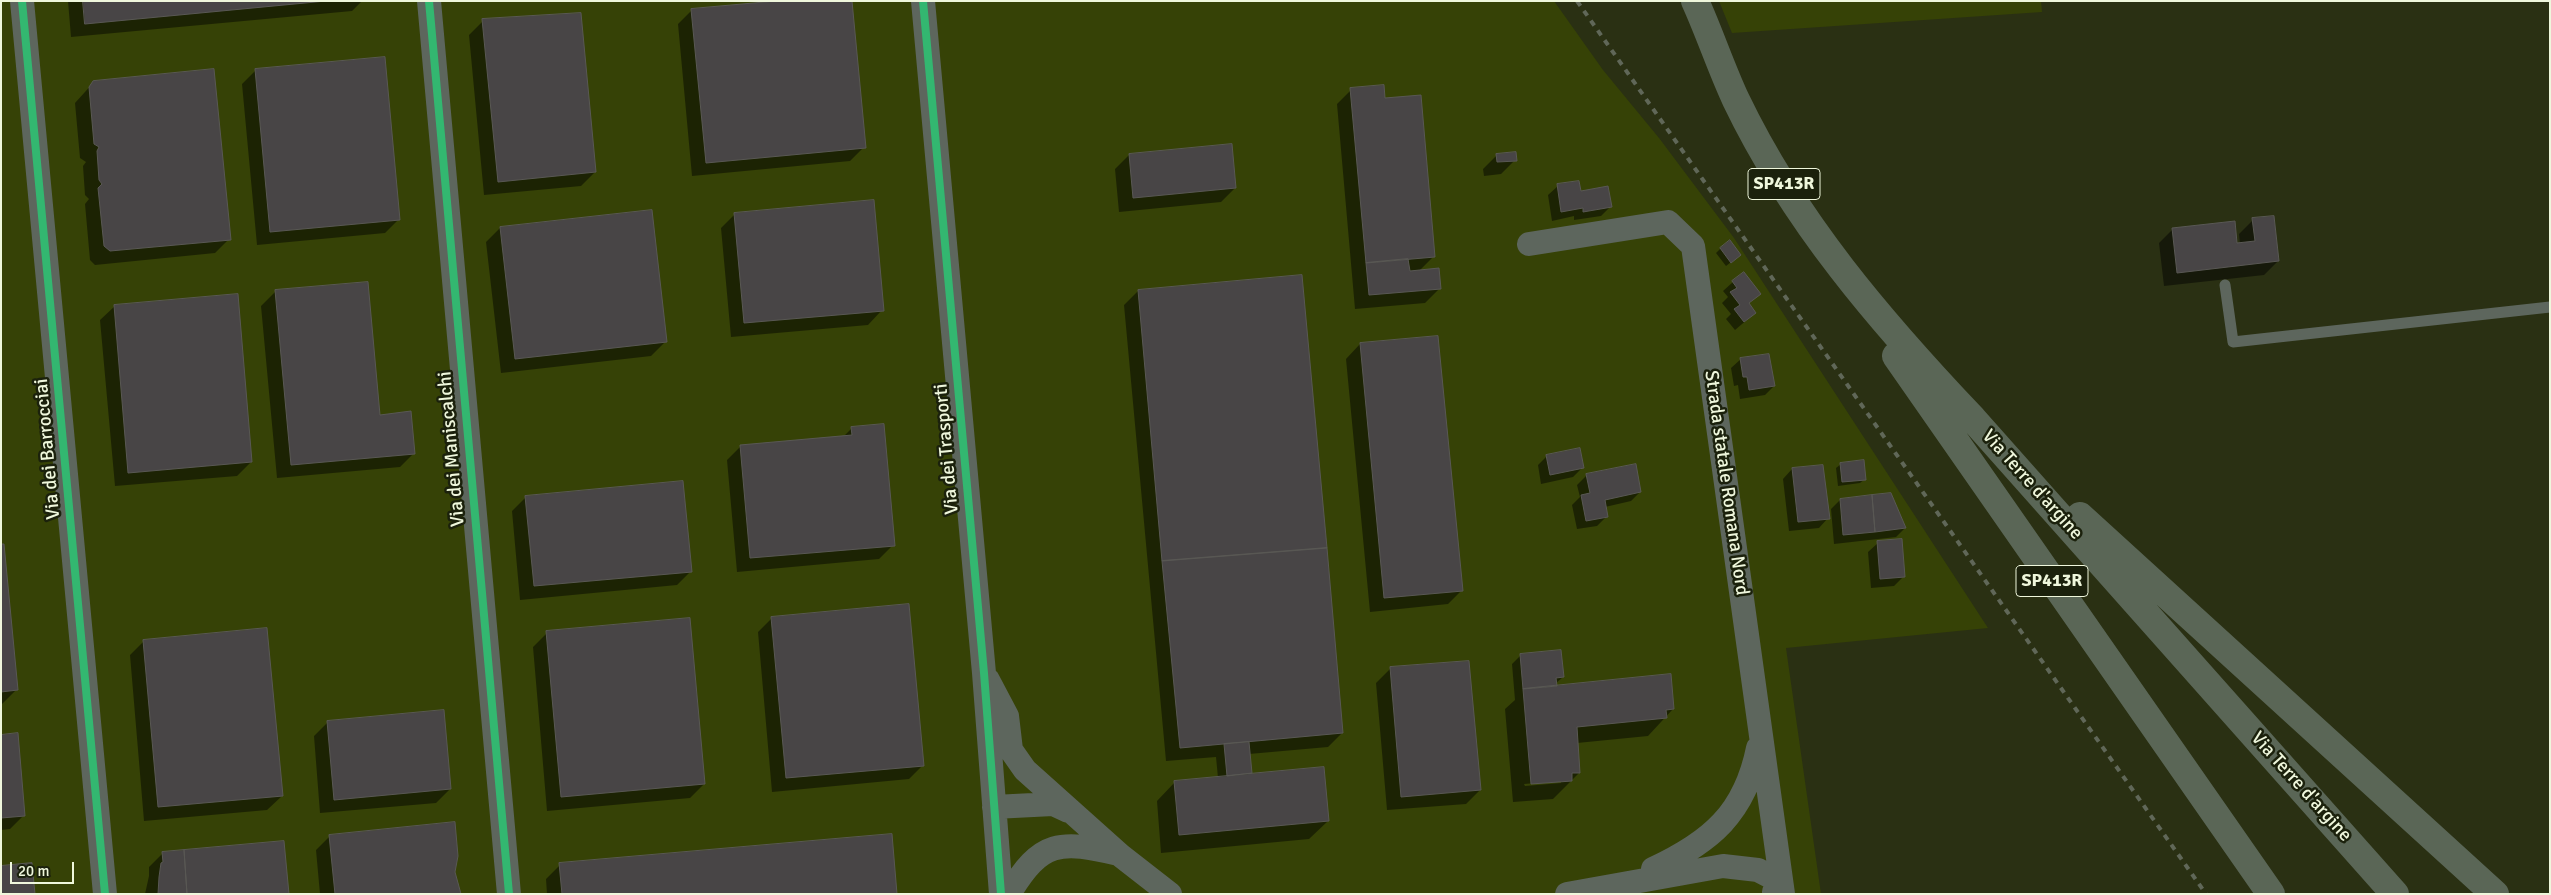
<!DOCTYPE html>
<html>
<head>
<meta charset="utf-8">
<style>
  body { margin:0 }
  #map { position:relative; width:2551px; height:895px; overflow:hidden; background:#2a3013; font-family:Signika,sans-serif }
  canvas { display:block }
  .frame { position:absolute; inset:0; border:2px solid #eff7dc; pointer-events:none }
  .scale { position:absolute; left:10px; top:862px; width:64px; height:22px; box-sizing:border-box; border:2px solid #eff7dc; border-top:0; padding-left:6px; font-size:15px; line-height:18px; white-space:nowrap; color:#eff7dc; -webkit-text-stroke:4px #1b210c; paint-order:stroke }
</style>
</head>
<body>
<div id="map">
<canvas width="2551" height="895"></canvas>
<div class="frame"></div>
<div class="scale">20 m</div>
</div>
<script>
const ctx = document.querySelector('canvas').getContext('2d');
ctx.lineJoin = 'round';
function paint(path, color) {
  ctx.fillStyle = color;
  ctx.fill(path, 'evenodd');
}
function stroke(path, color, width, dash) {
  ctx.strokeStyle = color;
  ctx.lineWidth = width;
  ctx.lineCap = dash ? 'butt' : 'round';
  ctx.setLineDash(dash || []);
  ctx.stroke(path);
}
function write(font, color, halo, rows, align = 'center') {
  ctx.font = font + ' Signika,sans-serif';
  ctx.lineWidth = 5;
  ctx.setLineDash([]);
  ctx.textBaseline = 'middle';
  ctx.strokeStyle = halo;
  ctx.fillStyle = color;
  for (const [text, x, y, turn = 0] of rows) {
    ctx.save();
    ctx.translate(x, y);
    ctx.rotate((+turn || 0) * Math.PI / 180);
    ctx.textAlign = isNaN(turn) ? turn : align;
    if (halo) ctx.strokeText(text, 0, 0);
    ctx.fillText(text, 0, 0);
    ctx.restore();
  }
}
const built = new Path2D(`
  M1,1h1553l49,69 56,68 75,100 254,390 -202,20 35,246h-1820z
  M1719,1h322l1,11 -310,21z`);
const shadow = new Path2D(`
  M68,1h294l-10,10 -281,26z
  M692,10l172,137 -14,14 -158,15 -14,-152z
  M483,21l112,151 -14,14 -97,9 -15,-160z
  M256,70l143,149 -14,14 -128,12 -15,-161z
  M94,82l135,157 -14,14 -120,12 -5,-5 -5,-56 4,-5 -4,-4 -2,-29 3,-4 -6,-4 -5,-55z
  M1351,90l33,10 50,156 -15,15 20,18 -14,14 -70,6 -18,-205z
  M1129,155l106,33 -14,14 -102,10 -4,-43z
  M1497,155l18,5 -14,14 -17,2 -1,-7z
  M1558,186l22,6 31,14 -10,10 -27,4v-4l-22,5 -4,-26z
  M735,214l147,96 -14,15 -137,12 -10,-109z
  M2253,220l25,41 -14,14 -100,11 -5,-43 14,-14 63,16 4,-1 -1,-10z
  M500,228l165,114 -14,14 -150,17 -15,-131z
  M1721,248l14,11 -9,7 -10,-13z
  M1733,282l26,12 -11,10 7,9 -20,17 -9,-11 5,-5 -9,-11 6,-6 -5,-6z
  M1138,291l204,442 -14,14 -79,7 2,19 -3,2 80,46 -19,18 -148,14 -4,-52 18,-19 43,-4 -2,-21 -50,4 -42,-456z
  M275,292l103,124 36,37 -14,14 -123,11 -16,-172z
  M115,306l136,156 -14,14 -122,10 -15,-166z
  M1437,337l25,253 -14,14 -78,8 -24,-253 14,-15z
  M1741,359l33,27 -9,9 -25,4 -2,-14 -4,1 -3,-18z
  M852,428l41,117 -14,14 -142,13 -10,-112 14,-14 102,-9z
  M1547,456l35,12 -9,9 -32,7 -3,-19z
  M1841,464l24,15 -5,4 -22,3 -2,-18z
  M1792,469l36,49 -9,10 -30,3 -6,-52z
  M1587,475l53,17 -9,9 -26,6 2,9 -10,10 -20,3 -5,-24 8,-8 -3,-12z
  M526,497l165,74 -14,14 -157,15 -8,-89z
  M1840,500l65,28 -9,9 -62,7 -3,-35z
  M1878,543l25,34 -9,9 -23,2 -3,-36z
  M1,545l15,145 -15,15z
  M772,618l151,147 -14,14 -137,13 -14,-160z
  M547,633l157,151 -14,14 -143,13 -14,-164z
  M144,641l138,155 -15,14 -123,11 -14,-166z
  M1521,655l42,22 -8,7 1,3 117,22 -25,27 -71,7 2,30 -26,26 -40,3 -8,-93 10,-9 -3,-36zM1561,781v2l-36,3 -1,-2z
  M1390,669l90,121 -14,14 -79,6 -11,-127z
  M328,722l122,67 -14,14 -116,10 -6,-77z
  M1,736l23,79 -14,14 -9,1z
  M330,836l123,36 7,22h-140l-4,-44z
  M163,853l125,41h-143l4,-18v-9z
  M560,865l336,29h-349l-1,-15z`);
const building = new Path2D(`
  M83,1h243l-241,23z
  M776,1h76l14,147 -160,15 -15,-154z
  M581,13l15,159 -98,10 -16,-163z
  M385,57l15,163 -130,12 -15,-163z
  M214,69l17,171 -121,11 -6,-5 -6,-58 4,-4 -3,-4 -2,-29 2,-4 -5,-3 -5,-57 4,-6z
  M1384,85l1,13 36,-3 14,162 -69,6 -16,-175z
  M1232,144l4,44 -103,10 -4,-44z
  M1516,152l1,9 -20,1 -1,-8z
  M1579,181l2,10 27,-5 4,21 -29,5v-4l-22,4 -4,-28z
  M874,200l10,111 -140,12 -10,-110z
  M652,210l15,132 -152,17 -15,-132z
  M2274,216l5,45 -102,12 -5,-45 63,-7 2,22 18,-2 -3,-23z
  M1730,240l11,15 -10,8 -11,-15z
  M1408,259l2,12 29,-3 2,21 -72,6 -3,-32z
  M1744,272l17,22 -12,9 7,10 -12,9 -10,-13 6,-4 -10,-13 7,-4 -5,-7z
  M1302,275l25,273 -165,13 -24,-271z
  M368,282l12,133 31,-4 4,43 -124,11 -16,-175z
  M238,294l14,168 -124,11 -14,-168z
  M1438,336l25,255 -79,7 -24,-255z
  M1769,354l6,32 -26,4 -2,-13h-4l-3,-19z
  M884,424l11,122 -145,12 -10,-113 112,-10 -1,-8z
  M1580,448l4,20 -34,7 -4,-20z
  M1864,460l2,20 -24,2 -2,-19z
  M1636,464l5,28 -36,8 3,17 -22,4 -5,-26 9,-2 -4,-19z
  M1823,465l7,54 -32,3 -6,-54z
  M683,481l9,91 -158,14 -9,-90z
  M1891,493l15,35 -31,4 -3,-37z
  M1872,495l3,37 -32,3 -3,-36z
  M1902,539l3,38 -25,2 -3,-38z
  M1,544h3l14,146 -17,2z
  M1327,548l16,185 -163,15 -18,-187z
  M909,604l15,162 -138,12 -15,-161z
  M690,618l15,166 -144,13 -15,-166z
  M267,628l16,168 -125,11 -15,-167z
  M1561,650l3,27 -8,1 1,8 -34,3 -3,-35z
  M1469,661l12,129 -80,7 -11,-130z
  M1671,674l3,35 -8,1 1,8 -90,9 3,46h-8v8l-41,3 -8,-95z
  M444,710l7,79 -117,11 -7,-79z
  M18,733l7,83 -24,2v-83z
  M1249,742l3,31 -25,3 -3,-32z
  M1324,767l5,54 -150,14 -5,-54z
  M455,822l3,34 -3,16 6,22h-126l-6,-59z
  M892,834l5,60h-335l-3,-31z
  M284,841l5,53h-102l-3,-44z
  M184,850l3,44h-29l1,-17 2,-14 2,-1 -1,-10z
  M32,863l3,31h-34v-28z`);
const lane = new Path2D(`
  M2225,285l8,57 317,-35`);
const street = new Path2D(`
  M22,1l83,893
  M429,1l80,893
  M923,1l61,672 17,221
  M1529,244l139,-22 25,24 90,648
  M988,680l19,36 4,34 14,20 95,85 50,39
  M994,807l59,-3 15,7
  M1653,869c58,-27 92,-56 105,-121
  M1009,894c32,-54 51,-54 110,-40
  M1567,894l156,-28 35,4 23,12 -7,10`);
const primary = new Path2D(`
  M1695,1c15,33 26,67 41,99 58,121 145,222 237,319l422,475
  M1896,356l375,538
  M2080,516l415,378`);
const rail = new Path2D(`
  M1577,1l629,893`);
const cycleway = new Path2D(`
  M22,1l83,893
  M429,1l80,893
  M923,1l61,672 17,221`);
const shields = [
  [1784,184,72],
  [2052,581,72]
];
const shieldNames = [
  ["SP413R",1784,184],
  ["SP413R",2052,581]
];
const streetNames = [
  ["Via dei Barrocciai",48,449,-95],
  ["Via dei Maniscalchi",452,449,-95],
  ["Via dei Trasporti",947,449,-95],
  ["Strada statale Romana Nord",1726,483,82],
  ["Via Terre d'argine",2032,485,48],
  ["Via Terre d'argine",2301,787,48]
];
paint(built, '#364206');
paint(shadow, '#0007');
paint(building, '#484546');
stroke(building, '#595854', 1);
stroke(lane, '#5d665d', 11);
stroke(street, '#5d665d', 24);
stroke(primary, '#5a6656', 28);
stroke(rail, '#606758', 4, [6, 6]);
stroke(cycleway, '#33b770', 8);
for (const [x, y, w] of shields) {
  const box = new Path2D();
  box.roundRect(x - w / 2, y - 15.5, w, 31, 4);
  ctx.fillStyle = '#1b210c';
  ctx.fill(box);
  stroke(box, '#eff7dc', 1);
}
write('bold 18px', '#eff7dc', null, shieldNames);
write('19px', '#eff7dc', '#1b210c', streetNames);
</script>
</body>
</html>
